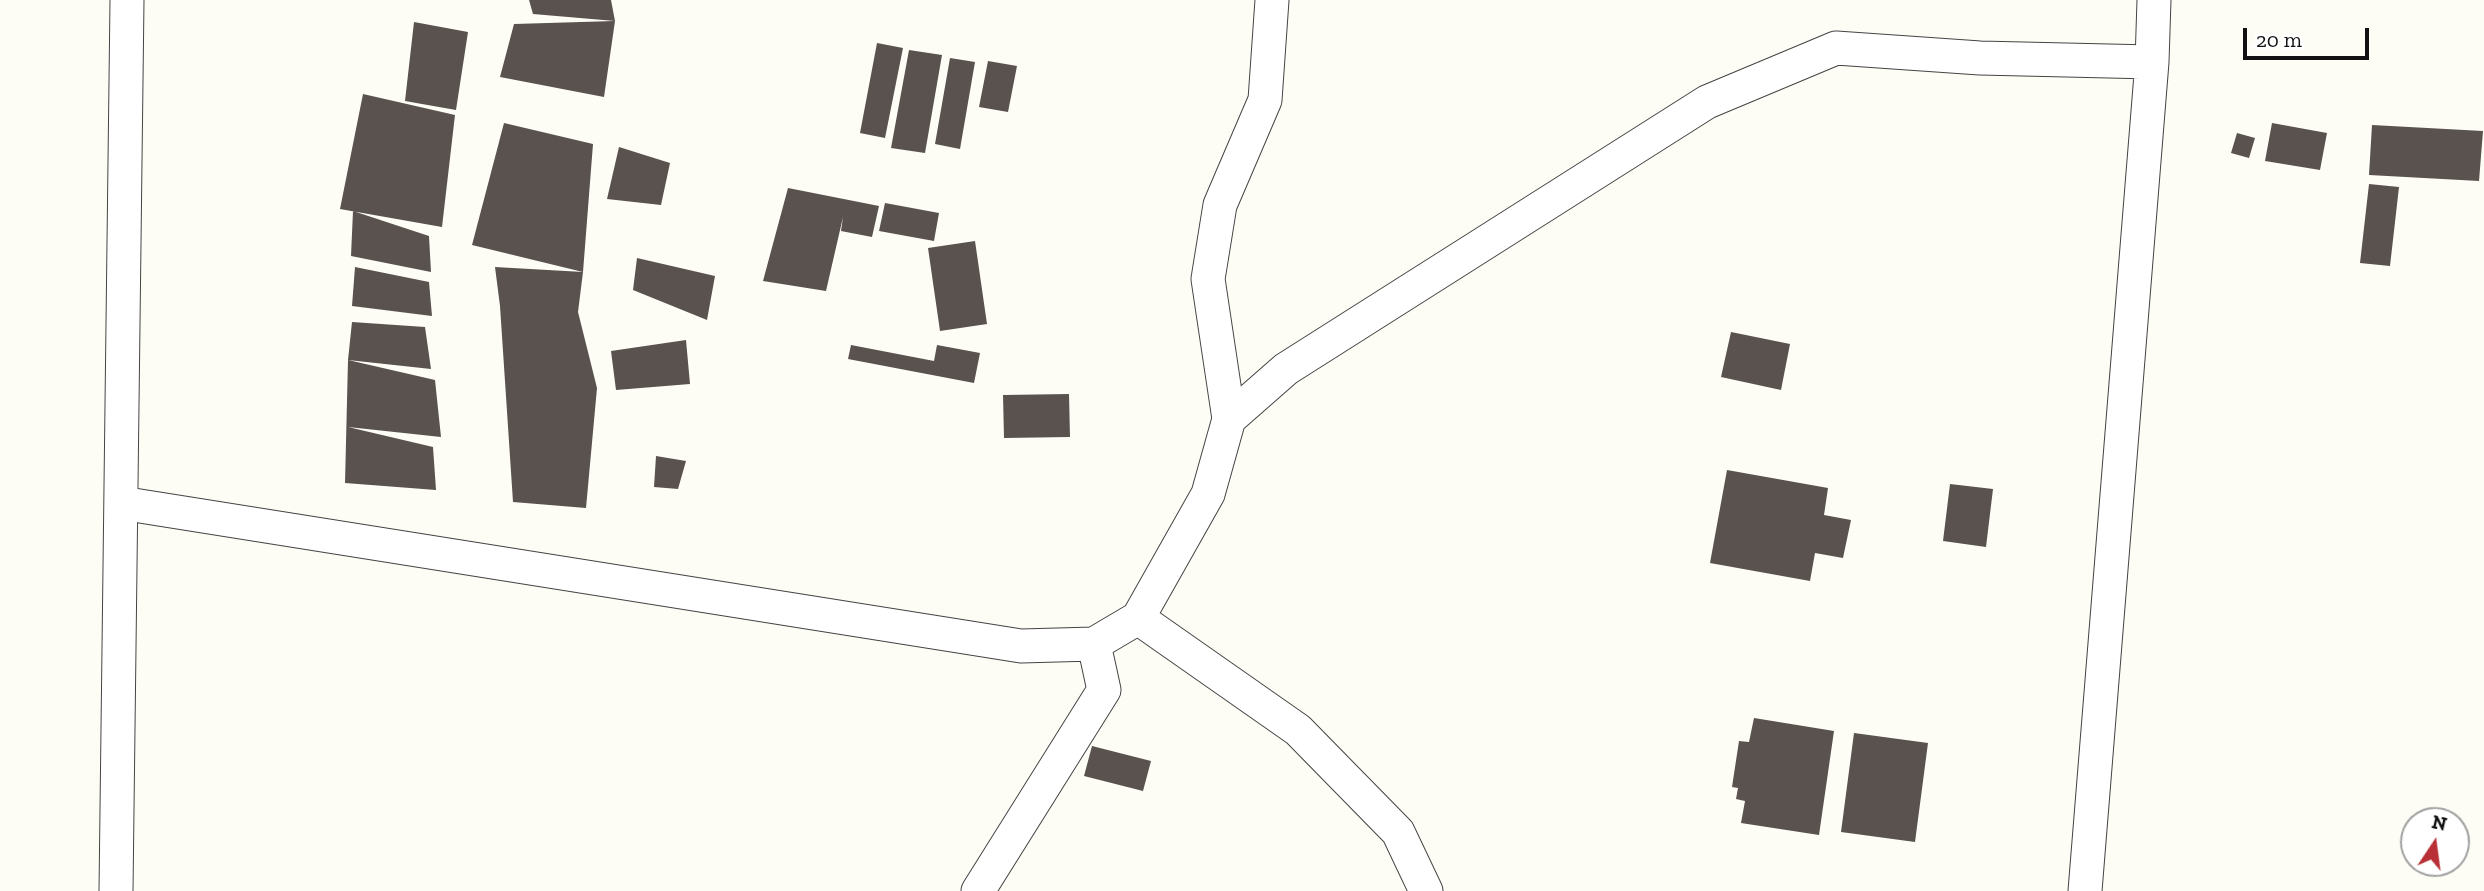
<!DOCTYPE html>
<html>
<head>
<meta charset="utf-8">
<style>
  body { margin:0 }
  #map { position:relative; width:2484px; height:891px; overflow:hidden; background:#fefdf5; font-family:"Zilla Slab",serif }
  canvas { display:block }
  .north { position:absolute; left:2400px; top:807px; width:70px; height:70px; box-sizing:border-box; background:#fff; border:2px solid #a0a0a0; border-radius:50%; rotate:13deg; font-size:19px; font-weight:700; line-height:28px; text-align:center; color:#111 }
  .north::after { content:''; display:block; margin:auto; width:24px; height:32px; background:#b93036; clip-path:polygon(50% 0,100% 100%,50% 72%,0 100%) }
  .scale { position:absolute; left:2243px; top:28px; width:126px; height:32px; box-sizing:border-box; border:4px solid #111; border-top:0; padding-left:9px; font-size:21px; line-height:24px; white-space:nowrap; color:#111; -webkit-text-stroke:5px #fff; paint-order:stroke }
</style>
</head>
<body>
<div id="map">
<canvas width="2484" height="891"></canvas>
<div class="north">N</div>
<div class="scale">20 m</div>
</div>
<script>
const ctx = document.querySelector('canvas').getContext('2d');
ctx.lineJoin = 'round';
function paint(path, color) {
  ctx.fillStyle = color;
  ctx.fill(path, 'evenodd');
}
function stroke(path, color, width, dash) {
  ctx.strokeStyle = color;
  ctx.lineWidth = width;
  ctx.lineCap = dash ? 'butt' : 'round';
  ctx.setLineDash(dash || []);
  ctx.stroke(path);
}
const building = new Path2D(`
  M529,0h82l4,21 -82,-7z
  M615,21l-11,76 -104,-20 14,-53z
  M414,22l54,10 -12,78 -51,-9z
  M877,43l26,5 -18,90 -25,-5z
  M909,50l33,5 -17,98 -34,-5z
  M950,58l25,4 -15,87 -25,-5z
  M988,61l29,5 -9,46 -29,-5z
  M363,94l92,21 -13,112 -102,-18z
  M504,123l89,21 -10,128 -111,-27z
  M2272,123l55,10 -7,37 -55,-9z
  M2372,125l111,6 -4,50 -110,-6z
  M2237,133l18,5 -6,20 -18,-5z
  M619,147l51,16 -9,42 -54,-6z
  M2369,184l30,3 -9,79 -30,-3z
  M788,188l91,18 -7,31 -31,-6 2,-14 -17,74 -63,-10z
  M885,203l54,10 -5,28 -55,-10z
  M353,211l76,25 2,36 -80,-16z
  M975,241l12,83 -47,7 -12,-83z
  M637,258l78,18 -8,44 -74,-30z
  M355,267l74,15 3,34 -80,-10z
  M495,267l88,5 -5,40 19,76 -11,120 -73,-6 -13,-196z
  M352,322l73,5 6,42 -83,-9z
  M1731,332l59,12 -9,46 -60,-13z
  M686,340l4,44 -74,6 -5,-39z
  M851,345l83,16 3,-16 43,8 -6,30 -126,-24z
  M348,360l87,20 6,57 -93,-10 85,20 3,43 -91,-7z
  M1069,394l1,43 -66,1 -1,-43z
  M656,456l30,5 -8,28 -24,-2z
  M1727,470l101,18 -4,27 27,5 -8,38 -28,-5 -5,28 -100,-18z
  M1950,484l43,5 -7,58 -43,-6z
  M1754,718l80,13 -15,104 -78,-12 4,-22 -9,-2 2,-11 -6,-1 7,-46 10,1z
  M1854,733l74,10 -13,99 -74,-10z
  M1092,746l59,15 -8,30 -59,-15z`);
const minor = new Path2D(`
  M1229,419l57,-50 421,-267 129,-54 144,10 172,4
  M121,503l900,143 73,-2 44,-26 70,-124 21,-75 -21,-140 12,-74 45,-105 7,-100
  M1138,618l160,112 100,102 28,59
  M116,891l11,-891
  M978,891l126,-201 -10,-46
  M2085,891l67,-829 2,-62`);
paint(building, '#59524e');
stroke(minor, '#444', 35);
stroke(minor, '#fff', 33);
</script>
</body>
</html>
